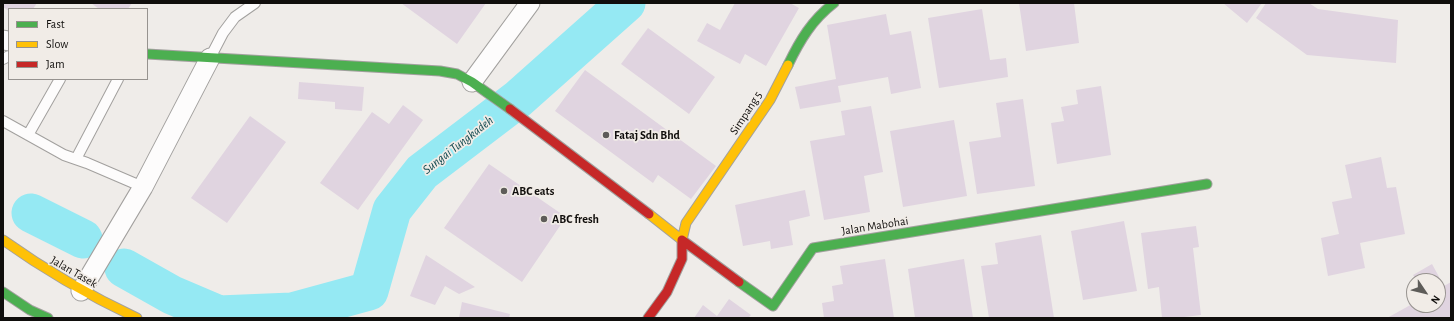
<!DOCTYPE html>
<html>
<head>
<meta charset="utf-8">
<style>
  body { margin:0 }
  #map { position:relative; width:1454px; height:321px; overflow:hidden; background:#efece9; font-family:"Alegreya Sans",sans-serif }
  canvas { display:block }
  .frame { position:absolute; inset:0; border:4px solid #100e0c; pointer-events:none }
  .legend { position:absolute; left:8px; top:8px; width:140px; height:72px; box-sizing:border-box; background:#f1ece7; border:1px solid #97938f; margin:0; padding:5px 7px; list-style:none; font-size:12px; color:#100e0c }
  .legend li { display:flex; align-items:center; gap:8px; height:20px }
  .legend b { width:20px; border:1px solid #97938f }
  .north { position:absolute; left:1406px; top:273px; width:40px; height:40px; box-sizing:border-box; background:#f1ece7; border:1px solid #97938f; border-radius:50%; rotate:125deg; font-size:11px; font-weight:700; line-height:16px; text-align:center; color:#100e0c }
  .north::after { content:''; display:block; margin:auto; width:14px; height:18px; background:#5e5c59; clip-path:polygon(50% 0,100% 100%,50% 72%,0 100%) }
</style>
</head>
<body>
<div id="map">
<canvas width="1454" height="321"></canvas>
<div class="frame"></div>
<ul class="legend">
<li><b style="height:5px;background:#4caf50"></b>Fast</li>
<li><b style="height:5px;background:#ffc107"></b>Slow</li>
<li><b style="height:5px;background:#c62828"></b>Jam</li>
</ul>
<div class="north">N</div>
</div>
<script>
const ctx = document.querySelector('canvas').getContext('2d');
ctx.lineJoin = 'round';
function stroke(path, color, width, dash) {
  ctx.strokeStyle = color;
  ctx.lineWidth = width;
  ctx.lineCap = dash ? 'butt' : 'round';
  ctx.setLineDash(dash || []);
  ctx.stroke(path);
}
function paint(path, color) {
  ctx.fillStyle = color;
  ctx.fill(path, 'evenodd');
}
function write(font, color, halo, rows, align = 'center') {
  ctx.font = font + ' "Alegreya Sans",sans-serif';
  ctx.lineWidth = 3.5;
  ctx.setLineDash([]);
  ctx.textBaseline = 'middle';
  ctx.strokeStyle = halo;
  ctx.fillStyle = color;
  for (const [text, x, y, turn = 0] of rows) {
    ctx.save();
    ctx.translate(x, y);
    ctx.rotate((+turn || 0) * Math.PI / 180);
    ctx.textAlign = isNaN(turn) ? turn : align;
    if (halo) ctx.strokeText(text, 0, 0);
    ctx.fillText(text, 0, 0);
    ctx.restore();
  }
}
const river = new Path2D(`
  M31,213l52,26
  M124,268l48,27 47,20 73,-3 77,-21 23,-81 30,-38 96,-73 108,-96`);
const building = new Path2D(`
  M3,3h34l-4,6h-24v2l-6,-4z
  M91,3h41l-4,6h-29z
  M401,3h85l-29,41z
  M735,3h55l9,5 -33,58 -21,-12 -5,10 -43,-23 10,-18 13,7z
  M1019,3h55l5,40 -53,8z
  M1223,3h39l-15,20z
  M1266,3h43l9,6 80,11 -2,43 -89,-8 -51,-37z
  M982,9l8,51 16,-2 2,19 -69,11 -11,-70z
  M886,14l4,21 21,-4 10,57 -30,6 -3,-17 -50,9 3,16 -41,7 -5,-22 41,-8 -9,-54z
  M648,28l67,49 -26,37 -68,-50z
  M585,70l131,96 -25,33 -33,-24 -5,8 -98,-72z
  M299,82l65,5 -2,24 -27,-2v-7l-37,-3z
  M1101,86l10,69 -54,9 -6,-41 13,-2 -3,-14 17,-3 -2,-14z
  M1023,99l12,87 -58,8 -8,-52 32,-5 -5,-34z
  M403,105l20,15 -65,90 -38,-27 52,-71 17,12z
  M871,106l12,66 -19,4 6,36 -46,8 -14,-79 35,-6 -4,-24z
  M250,116l36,26 -59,81 -36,-25z
  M954,120l13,76 -64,11 -13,-76z
  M1381,157l6,31 9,-1 9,47 -45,9 5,25 -37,8 -7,-38 18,-4 -7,-32 20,-4 -7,-33z
  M489,164l77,53 -44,65 -78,-54z
  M805,190l5,26 -21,5 4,24 -22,4 -1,-8 -27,5 -8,-41z
  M1124,221l13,70 -54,9 -12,-69z
  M1196,226l3,21 -6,1 8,67 -25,3h-14l-3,-31 -11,2 -7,-56z
  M1041,235l13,83h-65l-8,-52 17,-2 -3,-21z
  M426,255l49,32 -16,7 -14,-8 -10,19 -25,-9z
  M885,259l9,59h-70l-2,-15 12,-2 -2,-15 11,-2 -3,-18z
  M964,259l9,59h-58l-7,-49z
  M1432,264l12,22 7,-4v36h-64l27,-15v2h24v-24h-21l-4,-6z
  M729,299l22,16 -3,3h-54l9,-13 14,11z
  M462,302l48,12 -1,4h-50z`);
const lane = new Path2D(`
  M210,58l13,-25 12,-16 20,-14
  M3,59l6,-3
  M3,121l61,34 23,8 56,24
  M28,135l32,-56
  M76,159l42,-80`);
const street = new Path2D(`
  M3,40l6,1
  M472,82l58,-79
  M81,291l62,-104 67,-129`);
const fast = new Path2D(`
  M147,54l293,17 17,3 15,8 38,27
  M788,65c12,-25 24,-45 46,-62
  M739,282l34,24 40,-58 394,-64
  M3,292l27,18 18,8`);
const slow = new Path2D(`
  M649,214l33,26 4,-17 84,-123 18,-35
  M3,240c42,30 87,56 134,78`);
const jam = new Path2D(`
  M510,109l139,105
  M648,318l19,-26 15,-33v-19l57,42`);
const markers = [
  [606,135,4,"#5e5c59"],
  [504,191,4,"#5e5c59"],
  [544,219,4,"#5e5c59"]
];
const streetNames = [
  ["Simpang 5",746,113,-57],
  ["Jalan Mabohai",875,226,-9],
  ["Jalan Tasek",74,272,30]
];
const poiNames = [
  ["Fataj Sdn Bhd",614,135],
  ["ABC eats",512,191],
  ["ABC fresh",552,219]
];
const waterNames = [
  ["Sungai Tungkadeh",458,145,-38]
];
stroke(river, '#95e9f3', 39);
paint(building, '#e0d4e0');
stroke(lane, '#a2a09e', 12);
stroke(street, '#a2a09e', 21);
stroke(fast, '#a2a09e', 11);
stroke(slow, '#a2a09e', 11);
stroke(jam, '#a2a09e', 11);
stroke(lane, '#fdfcfc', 10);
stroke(street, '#fdfcfc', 19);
stroke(fast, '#4caf50', 9);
stroke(slow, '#ffc107', 9);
stroke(jam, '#c62828', 9);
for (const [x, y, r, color] of markers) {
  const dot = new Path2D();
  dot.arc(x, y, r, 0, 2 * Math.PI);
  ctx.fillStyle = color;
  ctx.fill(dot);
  stroke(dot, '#f1ece7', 1.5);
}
write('12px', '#100e0c', '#f1ece7', streetNames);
write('bold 12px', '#100e0c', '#f1ece7', poiNames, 'left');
write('italic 13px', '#0f474d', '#f1ece7', waterNames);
</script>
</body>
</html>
